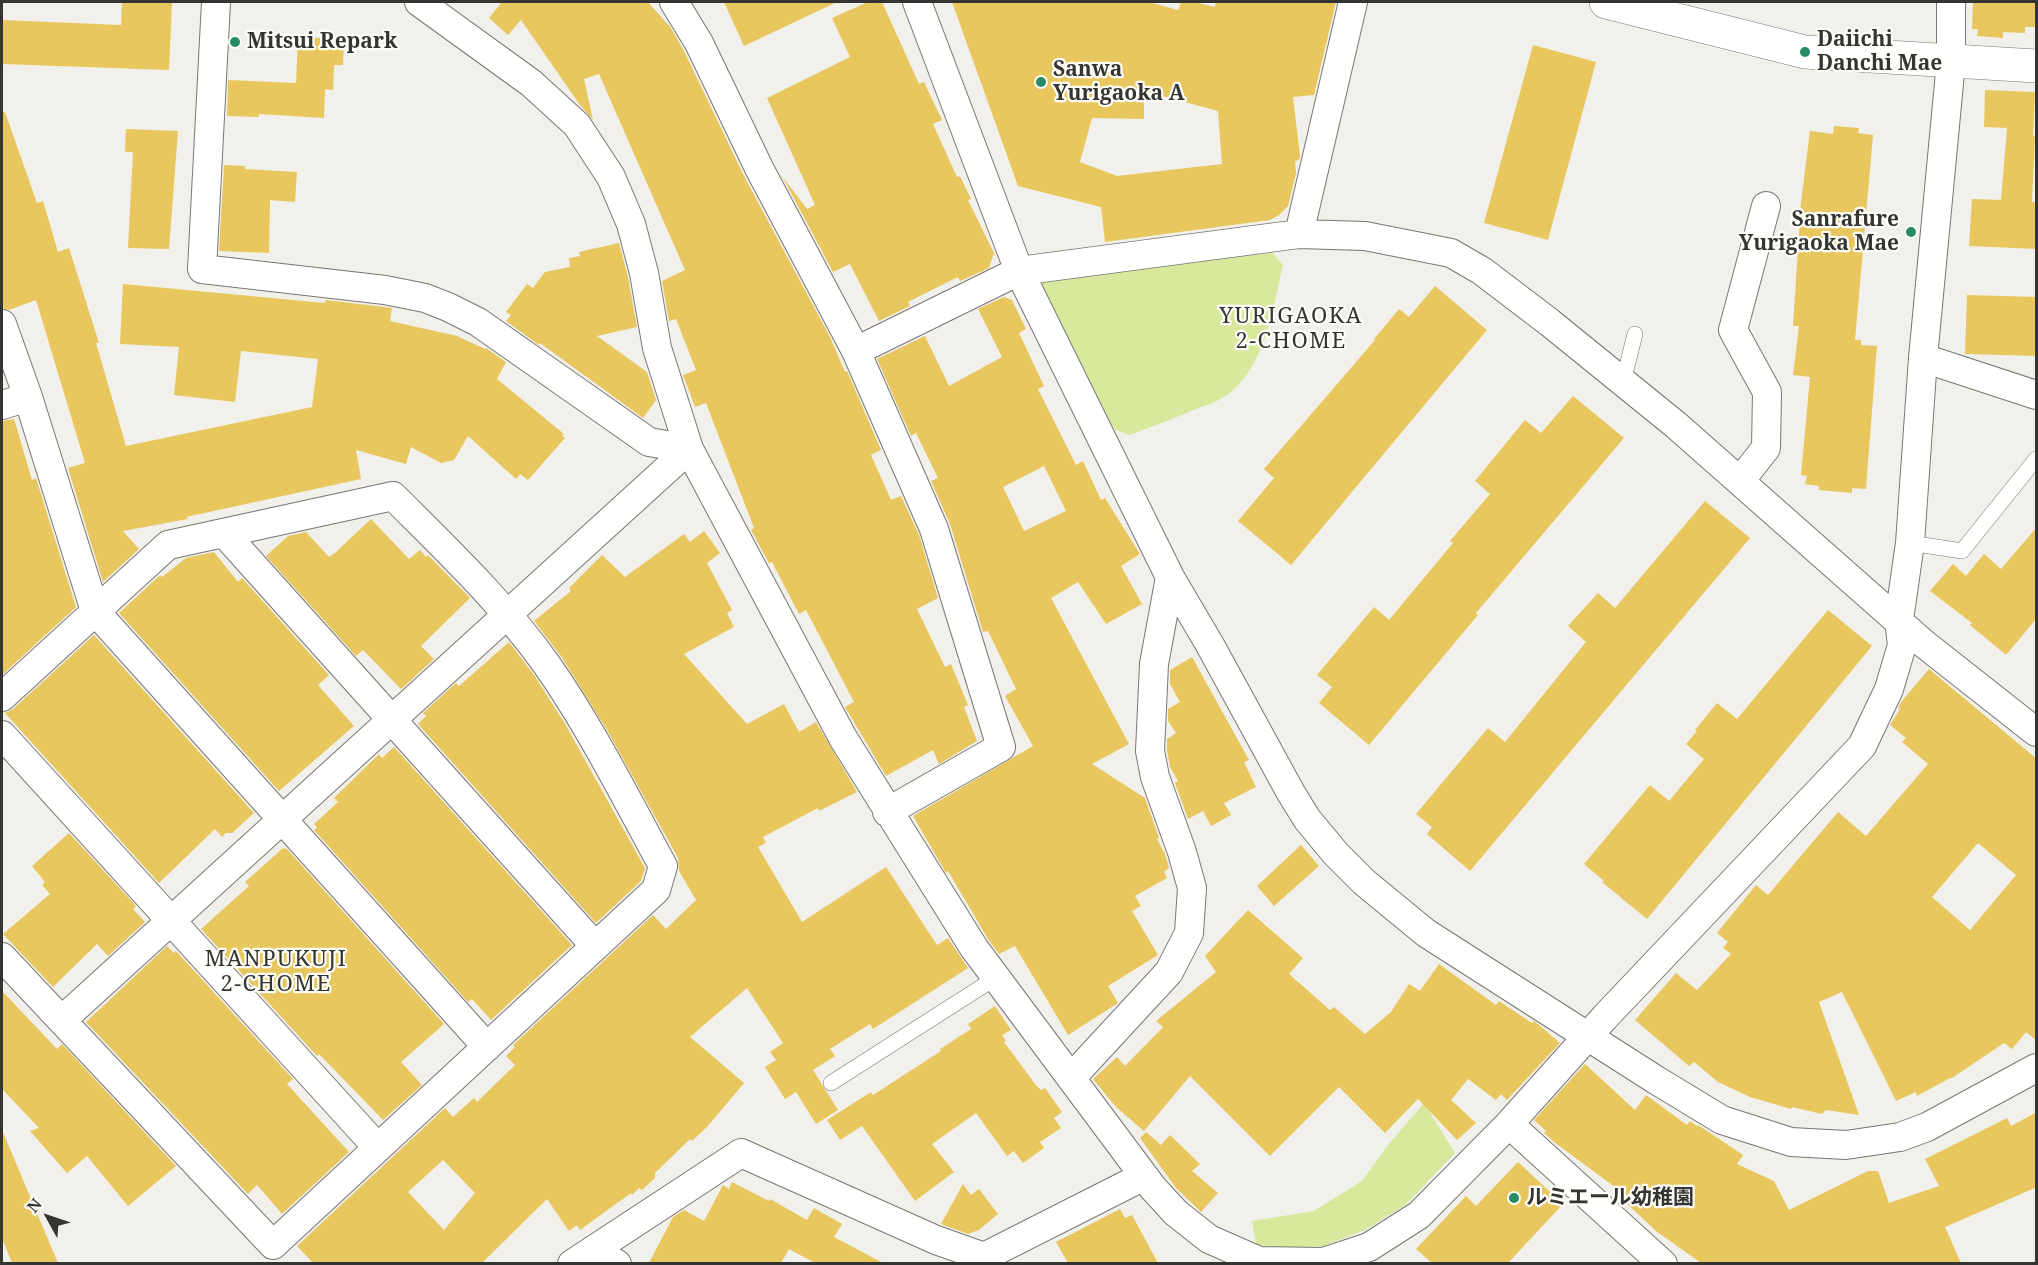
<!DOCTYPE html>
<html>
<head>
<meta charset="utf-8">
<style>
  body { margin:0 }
  #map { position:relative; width:2038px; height:1265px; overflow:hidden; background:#f1f0eb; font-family:"Noto Serif",serif }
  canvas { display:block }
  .frame { position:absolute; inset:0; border:3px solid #343432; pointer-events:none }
  .north { position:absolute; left:18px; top:1187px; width:60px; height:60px; -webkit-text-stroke:4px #fffdf8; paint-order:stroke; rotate:310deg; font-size:16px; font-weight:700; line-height:24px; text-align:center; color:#343432 }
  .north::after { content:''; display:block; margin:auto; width:21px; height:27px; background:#343432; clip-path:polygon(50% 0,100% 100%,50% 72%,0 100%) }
</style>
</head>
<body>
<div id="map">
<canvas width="2038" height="1265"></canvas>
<div class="frame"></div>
<div class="north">N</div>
</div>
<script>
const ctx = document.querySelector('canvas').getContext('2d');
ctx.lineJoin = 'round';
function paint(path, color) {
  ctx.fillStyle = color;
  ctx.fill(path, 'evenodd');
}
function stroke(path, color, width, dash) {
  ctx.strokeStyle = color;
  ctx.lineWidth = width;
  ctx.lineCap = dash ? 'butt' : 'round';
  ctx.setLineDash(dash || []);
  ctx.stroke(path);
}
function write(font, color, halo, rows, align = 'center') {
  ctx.font = font + ' "Noto Serif","Noto Sans JP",serif';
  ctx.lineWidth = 4.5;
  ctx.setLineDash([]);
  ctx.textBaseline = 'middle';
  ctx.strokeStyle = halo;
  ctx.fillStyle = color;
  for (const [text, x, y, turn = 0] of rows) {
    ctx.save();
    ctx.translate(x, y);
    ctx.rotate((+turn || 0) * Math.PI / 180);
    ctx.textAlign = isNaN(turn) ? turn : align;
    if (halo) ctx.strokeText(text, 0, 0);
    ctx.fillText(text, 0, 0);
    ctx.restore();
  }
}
const green = new Path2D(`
  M1273,253l10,12c-10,43 -17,97 -52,127 -12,10 -28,14 -42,20 -20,8 -40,16 -60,23l-15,-6 -75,-142 8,-10z
  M1424,1103l31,50 -50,52 -40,25 -42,16 -37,2 -30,-3 -4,-24 62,-10 48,-30 26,-36z`);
const building = new Path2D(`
  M122,2h50l-3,68 -167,-6v-44l119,5z
  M502,2h146l23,26 13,23 60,125 86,161 15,35 2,-1 34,79 -10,5 20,45 10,-4 18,39 19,63 -21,11 28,58 6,-3 17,41 -4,2 13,34 -38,23 -6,-14 -47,26 -41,-69 9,-5 -48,-92 -7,4 -27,-52 -3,1 -18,-33 3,-2 -48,-125 -11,4 -12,-32 13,-5 -20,-51 -7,2 -7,-40 23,-11 -86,-196 -15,5 9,41 -13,-15 -59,-85 -13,15 -19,-17z
  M724,2h113l-93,44z
  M868,2h14l37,82 5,-2 18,38 -9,4 24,53 3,-1 11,23 -3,1 26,53 -5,15 -29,13 -2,-4 -50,25 2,4 -31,15 -29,-57 -17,8 -51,-96 25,33 8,-4 -48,-107 83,-41 -18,-39z
  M952,2h197l29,8 3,-8h13l21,5 1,-5h120l-22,93 -21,2 7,59 -1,4 -4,1 1,12 -8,33 -9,9 -9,5 -165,22 -4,-35 -83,-21zM1144,91l74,20 4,53 -105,12 -37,-14 12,-44 52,1z
  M1973,2h64v25h-12v6l-22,-1v6l-26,-2 1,-7h-6z
  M298,37l46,2 -1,26h-9l-1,25 -8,-1 -1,29 -65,-4v3l-32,-1 1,-36 68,3z
  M1533,45l63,17 -48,178 -64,-17z
  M1985,90l50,2 -2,44h2l-3,66h5v47l-68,-3 3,-47 29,1 6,-72 -23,-1z
  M2,112h3l32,91 6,-2 15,51 11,-4 30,95h-3l30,103 186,-39 6,-48 -77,-8 -6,51 -61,-7 5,-48 -59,-3 3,-60 202,19 1,-3 66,8 -2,13 67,15 28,13 1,-1 20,14 -9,17 67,55 -2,2 3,2 -37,42 -8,-6 -4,5 -48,-43 -14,24 -13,3 -30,-16 -5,17 -50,-14 5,29 -175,38 2,2 -65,12 16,18 -36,33 -35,-114 17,-5 -49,-163 -27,10 -7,-2z
  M1834,126l25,2 -1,5 15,2 -18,205h6v5l16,1 -11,143 -14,-1v5l-33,-3v-4l-14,-2 2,-8 -6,-1 9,-98 -17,-2 6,-49h-6l8,-124 9,-71 23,3z
  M126,129l52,2 -9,118 -41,-1 5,-96h-8z
  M224,165l21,1v3l52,3 -2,30 -25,-2 -1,53 -50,-2z
  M619,243l9,34 9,50 -40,9 50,36 9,28 -13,18 -103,-75 -1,2 -33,-24 5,-6 -5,-3 21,-28 6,4 12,-16 25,-5 -1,-9 11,-2 -1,-4z
  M1435,286l52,44 -196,235 -53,-44 36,-43 -10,-9 111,-129 -1,-1 25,-30 10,8z
  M1967,295l70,2v59l-72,-2z
  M1004,297l8,3 14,29 -7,4 25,53 -6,3 38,76 7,-4 18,39 4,-2 35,56 -19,12 21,38 -36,20 -28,-42 -27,16 78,146 -37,20 53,34 14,40 -2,1 8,15 4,14 -5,4 3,6 -32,18 6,10 -9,5 26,44 -50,31 10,17 -50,32 -53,-89 -16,8 -11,-15 -40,-68 -2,2 -33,-57 120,-70 -28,-50 11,-7 -28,-58 -5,1 -33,-108 -19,-43 7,-3 -22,-45 -5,3 -34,-77 48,-23 24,50 53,-29 -24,-48zM1044,466l22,45 -42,20 -21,-44z
  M1573,396l51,42 -148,175 2,2 -109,130 -50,-42 13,-16 -15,-12 57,-68 15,13 64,-77 -3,-2 40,-47 -15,-13 50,-61 16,13z
  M14,419l18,61 4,-2 40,129 -74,68v-254z
  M1705,501l45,37 -280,333 -43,-37 5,-7 -16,-13 72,-86 17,14 81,-100 -18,-16 30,-33 17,15z
  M371,519l38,40 11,-9 6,7 2,-2 42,43 -49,48 13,13 -33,30 -38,-39 -7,6 -90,-100 22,-20 18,-4 23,25 7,-5z
  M2037,527v91l-31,37 -36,-30 2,-2 -42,-32 23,-27 13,12 18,-22 17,15z
  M704,531l16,22 -13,10 25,47 -5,3 7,14 -50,27 63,70 37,-20 15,28 17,-10 41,70 -38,19 -1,-3 -55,29 3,6 -8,4 44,75 84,-55 51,78 11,-7 20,30 -95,61 -3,-5 -40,25 5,7 -22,14 25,40 -22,14 -20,-32 -11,7 -20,-32 11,-7 -6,-8 13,-9 -36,-55 -57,49 54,46 -36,43 -16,15 -2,-2 -35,34v5l-13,12 -3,-2 -7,7 -1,-2 -51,37 -3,-5 -8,6 -22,-32 -65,64h-169l-16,-17 148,-138 8,9 21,-19 3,4 38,-37 -9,-9 9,-9 -2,-2 140,-130 13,14 30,-29 -17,-29 -1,-13 -71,-128 -46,-74 -27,-35 37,-30 -2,-3 33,-33 23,22 59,-43 6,8zM443,1160l32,33 -31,37 -36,-38z
  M214,552l24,30 4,-4 87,97 -11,10 36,41 -75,65 -160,-178 41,-38 2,2 24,-19z
  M1828,610l44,36 -225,273 -45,-37 2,-1 -20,-17 66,-79 19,16 35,-42 -18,-15 11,-13 -2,-1 22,-27 20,16z
  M94,635l160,178 -22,20h-6l-4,4 -7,-8 -56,54 -154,-170 8,-4z
  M509,642l25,33 30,47 81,146 -4,13 -45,42 -178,-199 8,-8 -3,-3 33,-30 3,3z
  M1192,657l57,103 -5,2 12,25 -32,16 7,12 -20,11 -8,-15 -15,8 -13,-36 3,-2 -8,-14 -3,-17v-11l9,-6 -8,-12v-12l12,-7 -10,-18v-14z
  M1929,669l108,90v282l-11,-9 -14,17 -8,-6 -52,35h-2l-33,18 -1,-4 -20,9 -54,-109 -23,10 40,113 -33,-5 -4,4 -30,-7 -1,2 -41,-12 -32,-15 -24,-20 -5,4 -54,-46 41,-47 21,17 34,-36 -8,-6 5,-6 -11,-9 39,-48 12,10 70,-83 28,24 62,-72 -26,-22 4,-4 -16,-13 10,-16 -2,-1 3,-6zM1978,843l38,32 -46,55 -38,-33z
  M394,747l178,198 -81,75 -19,-21 -4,3 -154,-172 3,-2 -3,-4 24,-22 -4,-4 45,-44 3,4z
  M69,833l67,73 -3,3 12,13 -37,34 -11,-12 -44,43 -50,-53 47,-40 -8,-9 3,-3 -13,-16z
  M1301,845l18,21 -45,40 -17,-20z
  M283,848l4,1 157,175 -43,38 21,23 -39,35 -64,-66 -2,2 -116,-127 48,-43 -4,-4z
  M1248,910l55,48 -14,16 41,36 4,-3 31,27 26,-22 18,-28 11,7 19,-27 57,41 3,-4 33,22 2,-2 5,4 21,18 -53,57 -6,-6 -5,6 -28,-21 -17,21 25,23 -19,17 -39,-41 -33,34 -46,-46 -69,69 -80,-80 -46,55 -28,-24 -23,-28 24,-22 8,9 38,-39 -7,-6 60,-49 -11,-16z
  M167,946l7,7 2,-2 117,128 -6,5 62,68 -67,62 -25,-29 -9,9 -162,-172z
  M2,991l55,58 5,-5 114,122 -48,40 -41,-50 -20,17 -37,-42 9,-3 -37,-39z
  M995,1006l16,24 -9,5 4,6 -2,1 31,42 6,6 4,-2 17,24 -8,6 7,10 -21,14 4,6 -21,15 -9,-12 -7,5 -31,-43 -44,31 22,28 -39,29 -53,-75 -22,14 -13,-20 44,-28 2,3 68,-44 -1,-2 31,-20 -3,-5z
  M1585,1064l50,46 11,-15 41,30 3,-4 7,5 1,-1 45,30 -6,9 37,17 15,29 79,-39h10l11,32 50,-17 -14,-27 82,-41 4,8 26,-14v75l-92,40 16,36h-260l-45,-32 -33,-31 4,-4 -73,-54 -10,-9 2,-2 -12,-11z
  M2,1130l56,133h-46l-10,-25z
  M1146,1132l15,13 9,-10 30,29 -8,7 26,22 -17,19 -25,-24 -36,-50z
  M1518,1162l45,42 -55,59h-76l-16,-14 50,-53 10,10z
  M732,1182l37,19 1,-2 37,21 7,-12 28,16 -8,13 49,26h-68l-26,-14 -8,14h-132l24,-46 11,-7 20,11 19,-36 6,4z
  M963,1184l8,11 8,-6 19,25 -19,16 -11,4 -27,-10z
  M1120,1209l5,9 7,-3 26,48h-90l-12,-21z`);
const service = new Path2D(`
  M1623,382l12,-48
  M1910,543l52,8 74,-92
  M831,1083l166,-106`);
const minor = new Path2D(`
  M216,2l-14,267 183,21 40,8 23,9 30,15 171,120 40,7
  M419,2l112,81 46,42 34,52 20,47 13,49 13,75 32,101 154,289 131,210 179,240 23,25 33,26 50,22 64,1 46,-15 50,-32 90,-91 96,-107 257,-271 27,-57 13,-44 -3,-25 11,-77 13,-185 28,-296v-60
  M674,2l25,41 60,125 97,183 78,178 67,218 -114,65
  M917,2l102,269 151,306 40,68 81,148 16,26 29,35 28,28 62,51 230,147 66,40 69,22 55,3 54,-8 27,-10 109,-59
  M1299,234l54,-232
  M2,324l26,73 67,214 392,436
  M856,351l163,-80 280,-37 66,2 86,17 31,18 67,51 74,60 53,43 247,218 113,89
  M1923,358l113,37
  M2,405l26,-8
  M1740,481l26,-33 1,-56 -34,-62 33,-124
  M224,533l371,413
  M2,697l166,-152 225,-49c53,53 110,107 154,169 44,63 79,133 116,201l-7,24 -383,355 -271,-288
  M2,735l376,413
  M62,1020l627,-571
  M1072,1077l97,-105 20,-39 3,-45 -10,-36 -27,-75 -5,-26 4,-87 16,-87
  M1509,1124l154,140
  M593,1250l24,14
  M572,1264l169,-111 195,87 48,17 160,-81`);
const tertiary = new Path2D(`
  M1606,2l199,50 231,14`);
const markers = [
  [235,42,6,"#268b66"],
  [1805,52,6,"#268b66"],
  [1041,82,6,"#268b66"],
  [1911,232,6,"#268b66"],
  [1514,1198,6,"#268b66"]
];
const poiNames = [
  ["Daiichi",1817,40],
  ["Danchi Mae",1817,64],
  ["Mitsui Repark",247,42],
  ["Sanwa",1053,70],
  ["Yurigaoka A",1053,94],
  ["Sanrafure",1899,220,"right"],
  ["Yurigaoka Mae",1899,244,"right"],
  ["ルミエール幼稚園",1526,1198]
];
const neighbourhoodNames = [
  ["YURIGAOKA",1291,317],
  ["2-CHOME",1291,342],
  ["MANPUKUJI",276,960],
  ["2-CHOME",276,985]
];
paint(green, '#d8e99d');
paint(building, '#e9c75f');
stroke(service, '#797773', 16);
stroke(minor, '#797773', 30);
stroke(tertiary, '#797773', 34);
stroke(service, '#fff', 15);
stroke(minor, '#fff', 28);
stroke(tertiary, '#fff', 33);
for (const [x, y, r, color] of markers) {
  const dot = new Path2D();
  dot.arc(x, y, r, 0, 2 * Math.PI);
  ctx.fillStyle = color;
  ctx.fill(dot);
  stroke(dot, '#fffdf8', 2);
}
write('bold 21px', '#343432', '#fffdf8', poiNames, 'left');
ctx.letterSpacing = '1.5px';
write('22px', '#343432', '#fffdf8', neighbourhoodNames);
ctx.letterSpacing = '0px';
</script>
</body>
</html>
